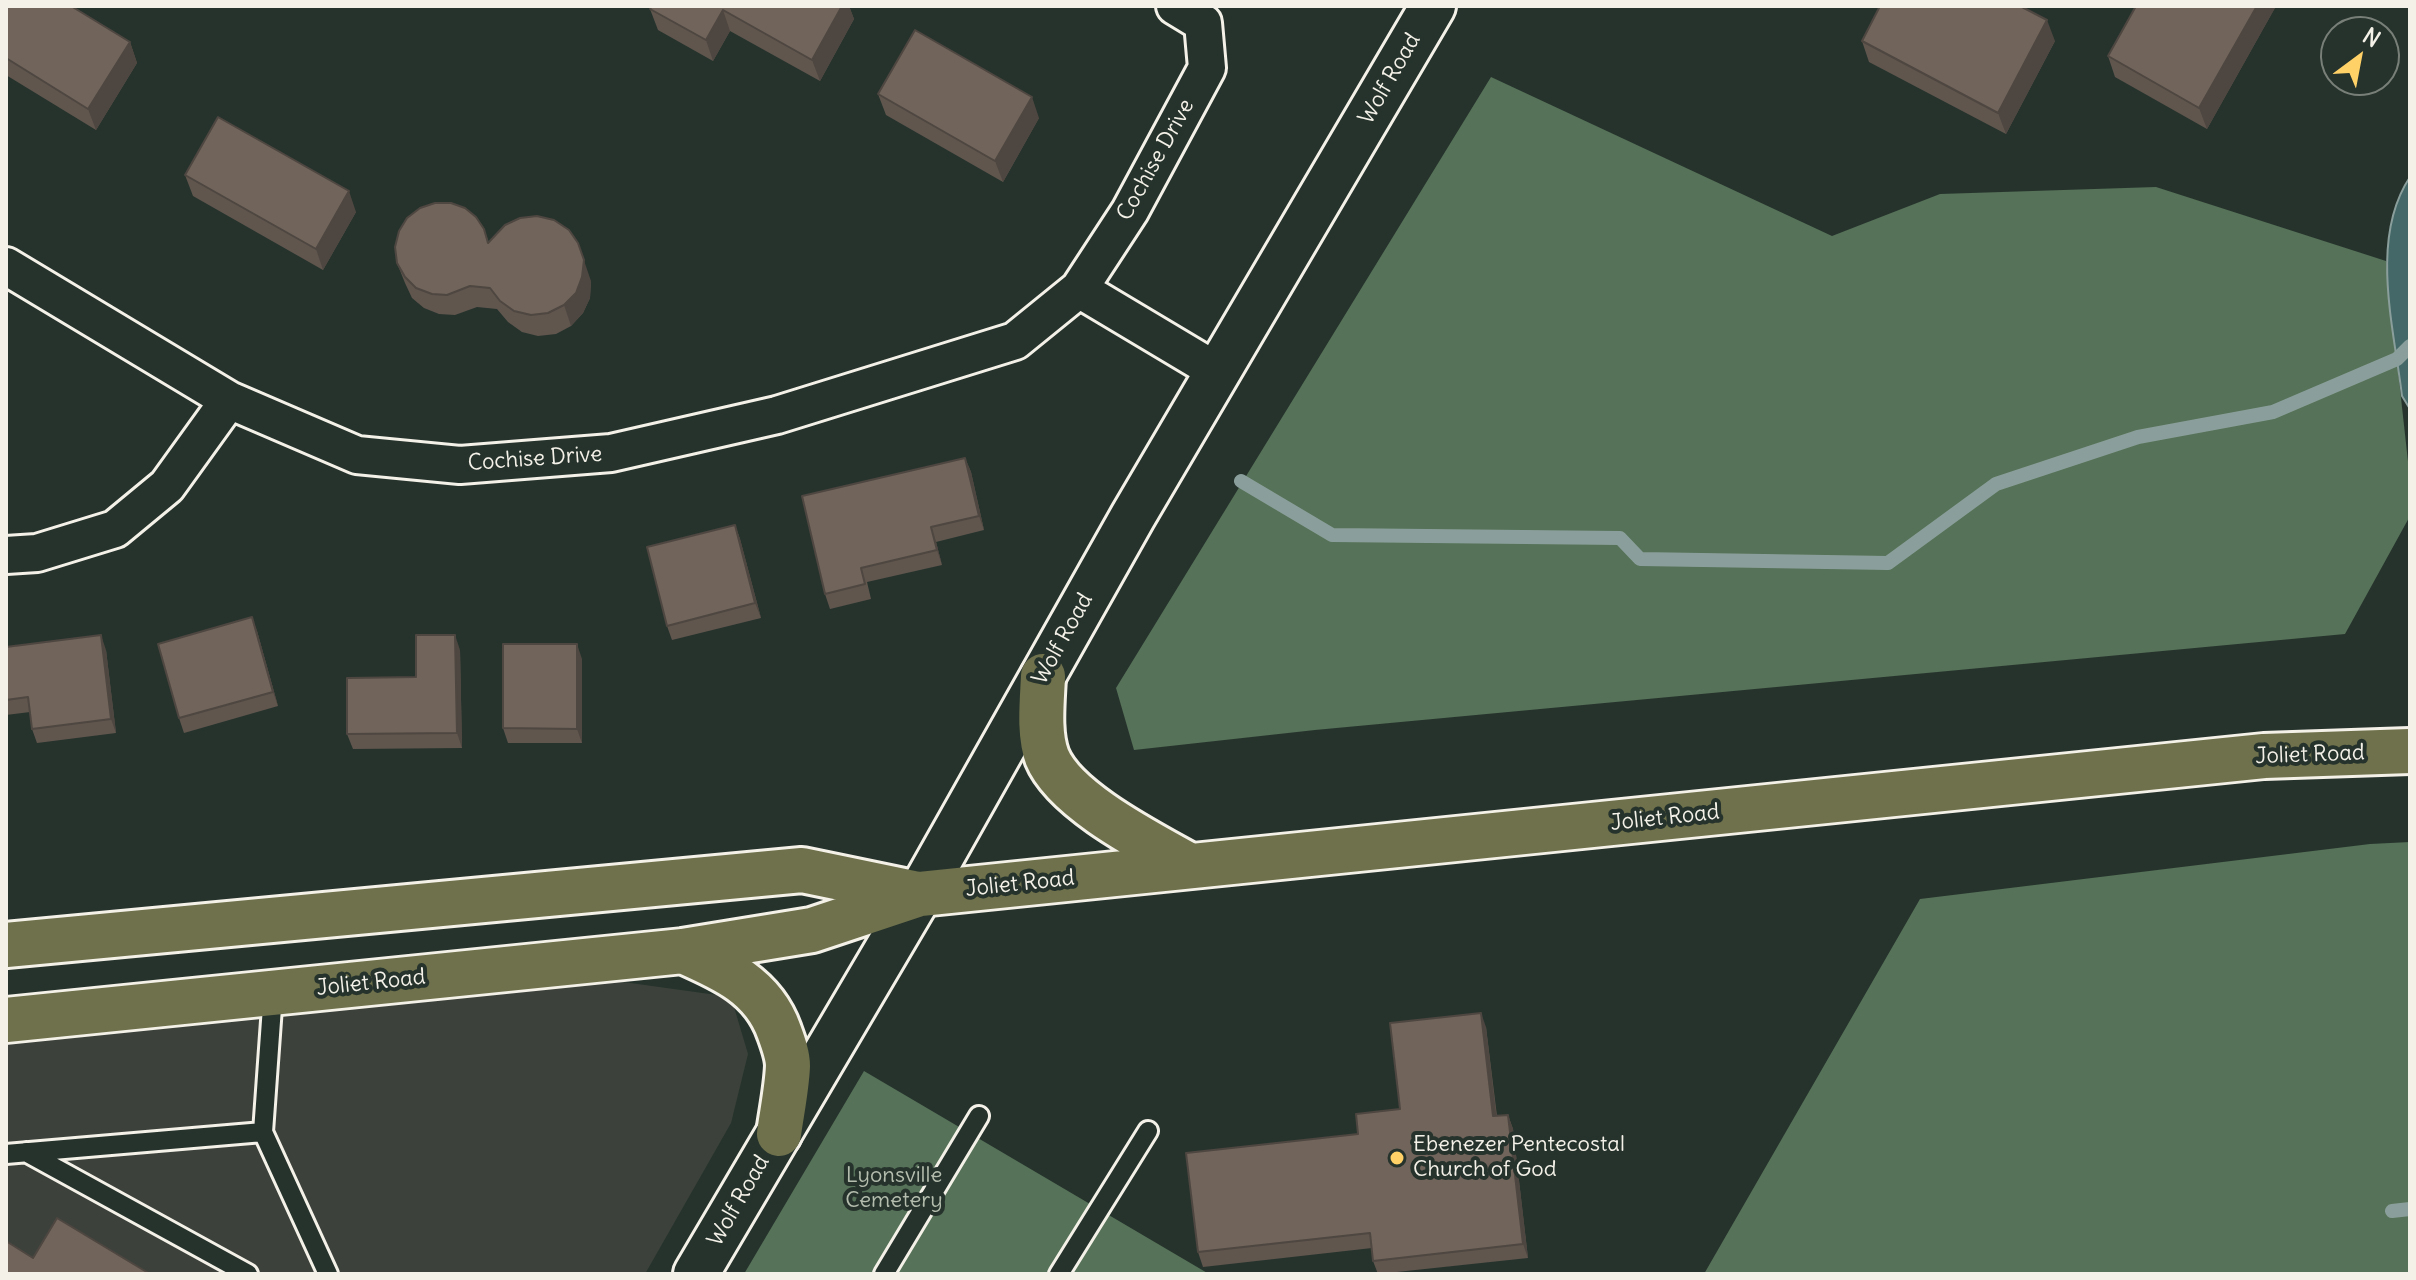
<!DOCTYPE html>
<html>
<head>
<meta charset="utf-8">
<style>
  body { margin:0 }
  #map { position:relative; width:2416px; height:1280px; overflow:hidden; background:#26332d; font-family:Delius,sans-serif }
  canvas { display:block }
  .frame { position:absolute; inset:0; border:8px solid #f4f1e8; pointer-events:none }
  .north { position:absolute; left:2320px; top:16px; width:80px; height:80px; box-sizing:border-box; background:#26332d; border:2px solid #787f78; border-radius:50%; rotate:32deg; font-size:22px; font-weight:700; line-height:32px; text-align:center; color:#f4f1e8 }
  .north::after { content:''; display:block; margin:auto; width:28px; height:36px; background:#ffd166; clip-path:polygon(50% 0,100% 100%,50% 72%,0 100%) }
</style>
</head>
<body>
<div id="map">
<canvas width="2416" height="1280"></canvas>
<div class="frame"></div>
<div class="north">N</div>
</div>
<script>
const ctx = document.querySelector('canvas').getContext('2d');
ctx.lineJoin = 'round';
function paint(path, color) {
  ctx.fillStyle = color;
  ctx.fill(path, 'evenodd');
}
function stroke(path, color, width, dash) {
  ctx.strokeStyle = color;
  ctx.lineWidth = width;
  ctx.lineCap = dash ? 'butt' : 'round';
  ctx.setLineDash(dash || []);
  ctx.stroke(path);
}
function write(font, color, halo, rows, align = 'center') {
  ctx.font = font + ' Delius,sans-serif';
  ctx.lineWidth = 8;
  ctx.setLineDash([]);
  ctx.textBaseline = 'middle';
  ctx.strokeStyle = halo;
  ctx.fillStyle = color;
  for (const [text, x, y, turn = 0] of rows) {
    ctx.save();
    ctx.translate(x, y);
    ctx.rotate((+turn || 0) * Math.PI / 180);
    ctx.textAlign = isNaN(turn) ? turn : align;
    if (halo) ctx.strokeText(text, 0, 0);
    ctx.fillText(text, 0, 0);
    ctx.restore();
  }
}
const built = new Path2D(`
  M616,981l115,16 17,57 -17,69 -86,151h-639v-233z`);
const green = new Path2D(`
  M1491,77l341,159 108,-42 216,-7 230,74 24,219v36l-65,118 -1030,96 -181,20 -18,-62z
  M2410,842v432h-706l216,-375 450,-55z
  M864,1071l345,203h-465z`);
const water = new Path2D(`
  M2410,177v232l-8,-13c-8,-68 -33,-158 8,-219z`);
const stream = new Path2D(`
  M1241,481l91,54 288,3 20,21 248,4 108,-79 142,-47 135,-25 124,-53 13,-13
  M2392,1211l18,-2`);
const service = new Path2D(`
  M263,1132l65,142
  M26,1152l222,122
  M6,1154l257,-22 10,-139
  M884,1274l95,-158
  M1059,1274l89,-143`);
const minor = new Path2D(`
  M6,266l223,134 128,55 103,10 151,-12 166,-38 238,-74 64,-52 51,-78 77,-143 -4,-45 -28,-17
  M1079,289l139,83
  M6,555l31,-2 78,-24 52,-43 62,-86`);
const tertiary = new Path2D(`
  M696,1274l224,-380 213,-378 300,-510`);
const primary = new Path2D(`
  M1043,676c-1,25 -5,57 4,81 18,44 102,86 143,109
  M6,945l796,-75 116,24
  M683,951c41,18 80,35 96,80 4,11 9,24 9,35 -1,23 -6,46 -9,68
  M6,1020l677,-69 129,-21 108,-36 1344,-138 146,-5`);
const wall = new Path2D(`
  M6,6l124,36 7,21 -41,67 -90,-55z
  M652,6h197l5,13 -34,62 -90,-50 -17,30 -55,-31 -8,-21z
  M2136,6h140l-69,123 -92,-52 -7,-21z
  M1862,41h193l-49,93 -137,-72z
  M878,94l161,24 -36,64 -117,-67z
  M185,175l171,37 -33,58 -130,-74z
  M484,229l5,14 102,38 -1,17 -7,15 -12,13 -15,8 -18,2 -16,-4 -14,-10 -11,-13 -20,-2 -22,8 -16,-1 -15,-6 -12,-10 -7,-15 -8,-20z
  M965,458l6,14 13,58 -48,12 6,23 -75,17 4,17 -41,10 -5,-15z
  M735,525l5,14 21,79 -89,22 -5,-14z
  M257,631l21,75 -94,27 -5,-15z
  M6,647l100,3 10,83 -79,10 -5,-14 -2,-17 -24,3z
  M460,650l2,98 -109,1 -6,-15 69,-57z
  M582,659v84h-74l-5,-15z
  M1486,1027l11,89 11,-1 5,14 15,129 -150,16 -5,-13 -1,-13 -169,19 -5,-15 160,-118 42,-25z`);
const shadedWall = new Path2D(`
  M842,6h7l5,13 -34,62 -8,-21z
  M2257,6h19l-69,123 -8,-21z
  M723,10l7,21 -17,30 -7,-21z
  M2047,20l8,21 -49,93 -8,-21z
  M130,42l7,21 -41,67 -8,-21z
  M1032,97l7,21 -36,64 -8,-21z
  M349,191l7,21 -33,58 -7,-21z
  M578,243l13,38 -1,17 -7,15 -12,13 -7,-21z
  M965,458l6,14 13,58 -5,-14z
  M735,525l5,14 21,79 -6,-15z
  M931,527l5,15 6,23 -5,-15z
  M252,617l5,14 21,75 -5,-14z
  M101,635l5,15 10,83 -5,-14z
  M455,635l5,15 2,98 -5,-15z
  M577,644l5,15v84l-5,-14z
  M1481,1013l5,14 12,103 -5,-14z
  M1508,1115l5,14 15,129 -5,-14z`);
const building = new Path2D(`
  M6,6h65l59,36 -42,67 -82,-51z
  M652,6h190l-30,54 -89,-50 -17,30 -56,-31z
  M1880,6h140l27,14 -49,93 -136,-72z
  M2136,6h121l-58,102 -91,-52z
  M915,30l117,67 -37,64 -117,-67z
  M218,117l131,74 -33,58 -131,-74z
  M435,203h16l14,5 11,9 8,12 4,14 17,-18 15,-7 17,-2 17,4 15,10 9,13 6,17 -2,17 -6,16 -12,12 -16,8 -17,2 -17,-4 -14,-10 -10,-13 -20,-2 -23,9 -15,-1 -16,-6 -11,-11 -8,-14 -2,-16 4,-16 8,-13 13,-10z
  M965,458l14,58 -48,11 6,23 -76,18 4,16 -40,10 -23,-98z
  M735,525l20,78 -88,23 -20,-79z
  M252,617l21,75 -94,26 -21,-74z
  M101,635l10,84 -79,10 -4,-32 -22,3v-53z
  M416,635h39l2,98 -110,1v-56l69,-1z
  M503,644h74v85l-74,-1z
  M1481,1013l12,103 15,-1 15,129 -150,17 -3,-28 -172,19 -12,-99 172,-19 -2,-20 44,-5 -10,-86z
  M57,1218l93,56h-144v-33l27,17z`);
const markers = [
  [1397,1158,8,"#ffd166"]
];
const streetNames = [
  ["Wolf Road",1390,79,-60],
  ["Cochise Drive",1156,160,-61],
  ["Cochise Drive",535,459,-4],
  ["Wolf Road",1063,639,-61],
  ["Joliet Road",2310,755,-2],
  ["Joliet Road",1665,818,-6],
  ["Joliet Road",1020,884,-6],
  ["Joliet Road",371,983,-6],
  ["Wolf Road",739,1201,-60]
];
const poiNames = [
  ["Ebenezer Pentecostal",1413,1145],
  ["Church of God",1413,1170]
];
const parkNames = [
  ["Lyonsville",894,1176],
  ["Cemetery",894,1201]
];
paint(built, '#3c423b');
paint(green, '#567258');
paint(water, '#436867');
stroke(water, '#8a9f9b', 2);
stroke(stream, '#8a9f9b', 14);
stroke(service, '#f4f1e8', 24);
stroke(minor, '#f4f1e8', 42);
stroke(tertiary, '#f4f1e8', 50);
stroke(primary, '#f4f1e8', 50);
stroke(service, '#26332d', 18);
stroke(minor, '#26332d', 36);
stroke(tertiary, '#26332d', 44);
stroke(primary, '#6e714b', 44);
paint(wall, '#60564e');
paint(shadedWall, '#4e4640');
paint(building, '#70645b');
stroke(building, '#4e4640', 2);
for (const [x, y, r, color] of markers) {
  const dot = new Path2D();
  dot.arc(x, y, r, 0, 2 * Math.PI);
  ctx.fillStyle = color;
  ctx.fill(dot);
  stroke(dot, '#26332d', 3);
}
write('22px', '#f4f1e8', '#26332d', streetNames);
write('22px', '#f4f1e8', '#26332d', poiNames, 'left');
write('22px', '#b5beae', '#26332d', parkNames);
</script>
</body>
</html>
